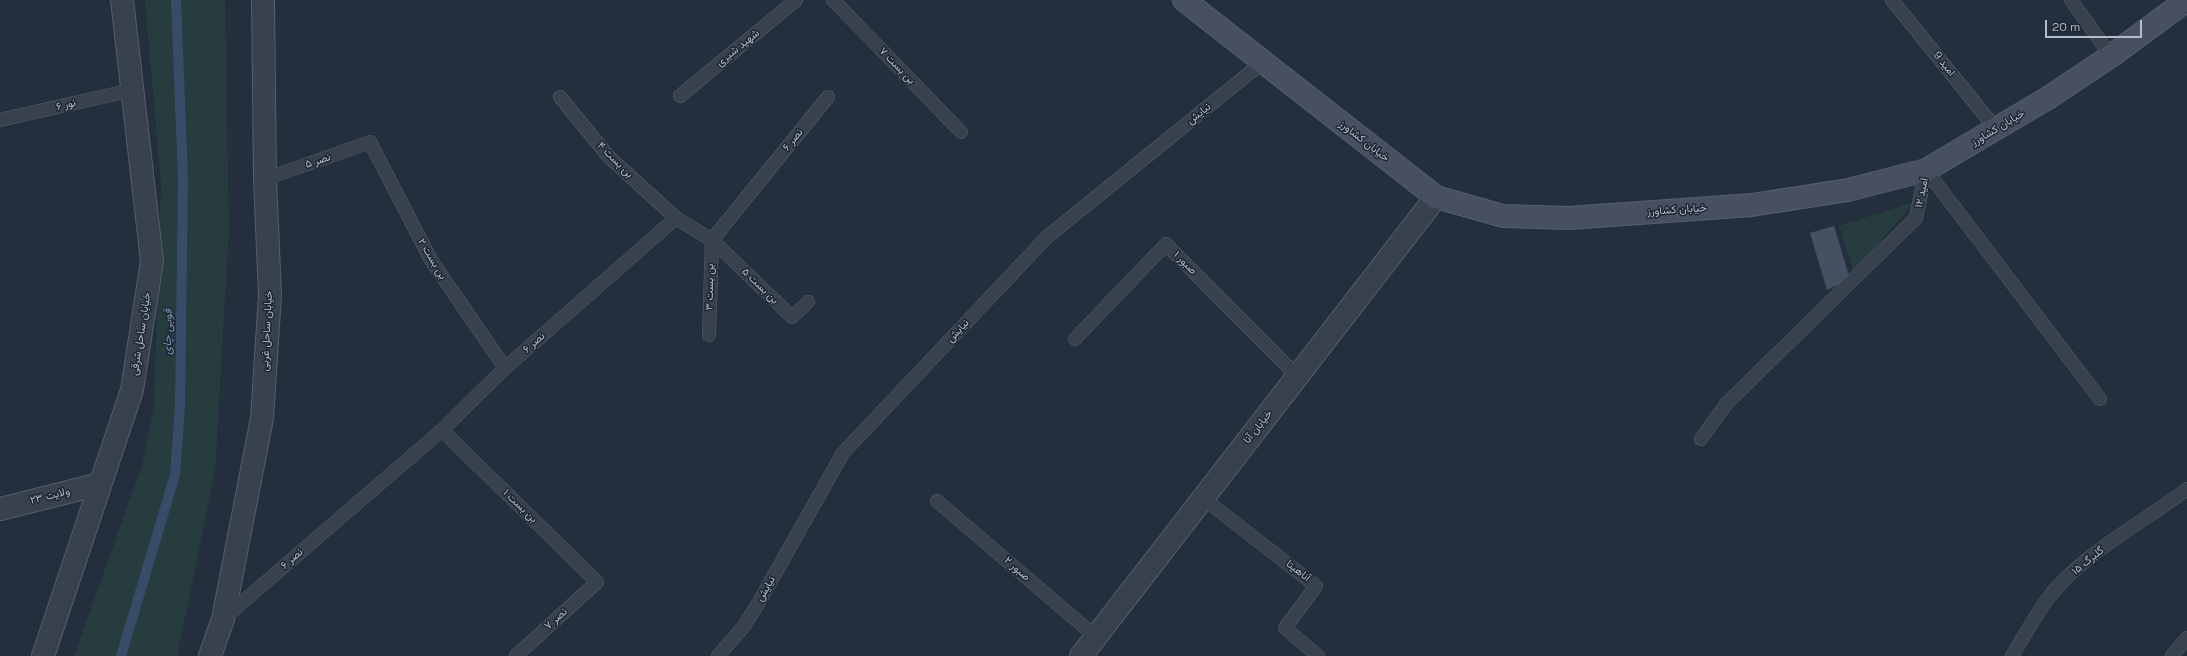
<!DOCTYPE html>
<html>
<head>
<meta charset="utf-8">
<style>
  body { margin:0 }
  #map { position:relative; width:2187px; height:656px; overflow:hidden; background:#242f3e; font-family:"Space Grotesk",sans-serif }
  canvas { display:block }
  .scale { position:absolute; left:2045px; top:20px; width:97px; height:18px; box-sizing:border-box; border:2px solid #b4bcc9; border-top:0; padding-left:5px; font-size:12px; line-height:14px; white-space:nowrap; color:#b4bcc9; -webkit-text-stroke:3px #1d2633; paint-order:stroke }
</style>
</head>
<body>
<div id="map">
<canvas width="2187" height="656"></canvas>
<div class="scale">20 m</div>
</div>
<script>
const ctx = document.querySelector('canvas').getContext('2d');
ctx.lineJoin = 'round';
function paint(path, color) {
  ctx.fillStyle = color;
  ctx.fill(path, 'evenodd');
}
function stroke(path, color, width, dash) {
  ctx.strokeStyle = color;
  ctx.lineWidth = width;
  ctx.lineCap = dash ? 'butt' : 'round';
  ctx.setLineDash(dash || []);
  ctx.stroke(path);
}
function write(font, color, halo, rows, align = 'center') {
  ctx.font = font + ' "Space Grotesk",Vazirmatn,sans-serif';
  ctx.lineWidth = 3;
  ctx.setLineDash([]);
  ctx.textBaseline = 'middle';
  ctx.strokeStyle = halo;
  ctx.fillStyle = color;
  for (const [text, x, y, turn = 0] of rows) {
    ctx.save();
    ctx.translate(x, y);
    ctx.rotate((+turn || 0) * Math.PI / 180);
    ctx.textAlign = isNaN(turn) ? turn : align;
    if (halo) ctx.strokeText(text, 0, 0);
    ctx.fillText(text, 0, 0);
    ctx.restore();
  }
}
const green = new Path2D(`
  M145,0h80l4,230 -14,242 -38,184h-103l68,-191 12,-58 7,-221z
  M1914,202l-60,71 -15,-47z`);
const stream = new Path2D(`
  M121,656l54,-181 5,-69 3,-227 -7,-179`);
const building = new Path2D(`
  M1834,226l16,53 -23,11 -17,-57z`);
const service = new Path2D(`
  M833,0l128,132
  M1892,0l104,129
  M2071,0l40,56
  M680,96l116,-96
  M560,97l49,60 67,61
  M0,120l132,-30
  M265,179l105,-37 61,118 74,108
  M712,240l80,77 16,-15
  M709,335l3,-95
  M1075,339l91,-95 131,132
  M442,430l155,152 -81,74
  M1701,439l25,-35 190,-186 10,-48 174,229
  M1203,498l113,88 -31,42 33,28
  M937,501l159,136
  M223,619l219,-189 63,-62 171,-150 36,22 116,-143
  M718,656l26,-30 15,-24 84,-149 204,-216 216,-175
  M2012,656c11,-18 22,-38 34,-55 34,-46 96,-78 141,-112
  M2172,656l15,-18`);
const minor = new Path2D(`
  M0,509l100,-25
  M43,656l89,-266 20,-129 -30,-261
  M210,656l13,-37 39,-201 8,-123 -5,-116 -2,-179
  M1081,656l355,-459`);
const secondary = new Path2D(`
  M1184,0l252,197 67,19 66,2 183,-13 96,-15 78,-20 122,-72 63,-42 76,-56`);
const streetNames = [
  ["شهید شیری",738,48,-39],
  ["امید 9",1944,64,51],
  ["بن بست ۷",897,66,46],
  ["نور ۶",66,105,-13],
  ["نیایش",1199,114,-39],
  ["خیابان کشاورز",1998,128,-31],
  ["نصر ۶",793,140,-51],
  ["خیابان کشاورز",1364,141,38],
  ["بن بست ۴",615,160,45],
  ["نصر ۵",318,161,-19],
  ["امید ۱۲",1922,193,-79],
  ["خیابان کشاورز",1677,210,-4],
  ["بن بست ۲",432,259,59],
  ["صبور ۱",1185,263,45],
  ["بن بست ۵",760,286,44],
  ["بن بست ۳",710,287,-89],
  ["خیابان ساحل غربی",267,331,-87],
  ["نیایش",958,331,-47],
  ["خیابان ساحل شرقی",141,334,-81],
  ["نصر ۶",534,343,-42],
  ["خیابان آنا",1258,427,-52],
  ["ولایت ۲۳",50,496,-14],
  ["بن بست ۱",520,506,44],
  ["نصر ۶",292,559,-41],
  ["گلبرگ ۱۵",2088,561,-39],
  ["صبور ۲",1017,569,41],
  ["آناهیتا",1298,571,38],
  ["نیایش",766,589,-60],
  ["نصر ۷",556,619,-42]
];
const waterNames = [
  ["قوبی چای",168,332,-89]
];
paint(green, '#263c3f');
stroke(stream, '#394c67', 10);
paint(building, '#455162');
stroke(service, '#565f6c', 14);
stroke(minor, '#565f6c', 24);
stroke(secondary, '#565f6c', 24);
stroke(service, '#38414e', 13);
stroke(minor, '#38414e', 22);
stroke(secondary, '#465061', 22);
write('11px', '#b4bcc9', '#1d2633', streetNames);
write('italic 12px', '#7c92b1', '#1d2633', waterNames);
</script>
</body>
</html>
